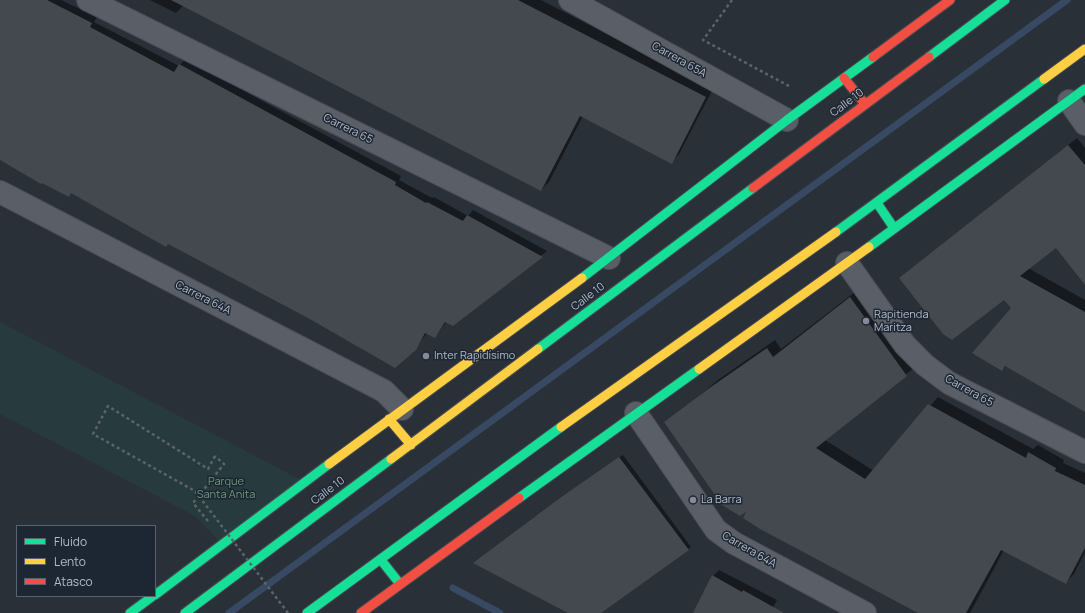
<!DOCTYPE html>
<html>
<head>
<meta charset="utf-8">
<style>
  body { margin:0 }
  #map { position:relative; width:1085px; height:613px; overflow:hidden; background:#2a3038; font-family:Manrope,sans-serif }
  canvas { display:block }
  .legend { position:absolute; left:16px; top:525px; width:140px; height:72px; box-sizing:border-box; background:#1d2633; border:1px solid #59626f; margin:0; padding:5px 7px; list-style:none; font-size:12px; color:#b4bcc9 }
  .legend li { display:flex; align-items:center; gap:8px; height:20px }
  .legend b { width:20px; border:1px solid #59626f }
</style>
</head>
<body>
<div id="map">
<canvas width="1085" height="613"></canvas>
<ul class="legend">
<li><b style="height:5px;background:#16e098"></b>Fluido</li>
<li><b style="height:5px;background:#ffcf43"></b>Lento</li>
<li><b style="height:5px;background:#f24e42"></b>Atasco</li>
</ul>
</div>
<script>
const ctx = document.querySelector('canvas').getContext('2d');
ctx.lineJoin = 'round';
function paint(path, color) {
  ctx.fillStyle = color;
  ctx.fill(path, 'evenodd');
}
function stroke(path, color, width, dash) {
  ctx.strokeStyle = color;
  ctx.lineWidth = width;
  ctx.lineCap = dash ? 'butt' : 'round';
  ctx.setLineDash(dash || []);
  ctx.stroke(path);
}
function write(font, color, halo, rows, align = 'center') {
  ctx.font = font + ' Manrope,sans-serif';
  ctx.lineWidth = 3;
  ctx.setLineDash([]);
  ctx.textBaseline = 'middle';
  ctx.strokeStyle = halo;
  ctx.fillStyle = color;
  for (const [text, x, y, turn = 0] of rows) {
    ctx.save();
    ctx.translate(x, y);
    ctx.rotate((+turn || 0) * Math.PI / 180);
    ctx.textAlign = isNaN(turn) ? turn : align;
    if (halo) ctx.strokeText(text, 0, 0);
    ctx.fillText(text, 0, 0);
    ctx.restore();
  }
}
const green = new Path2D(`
  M0,322l305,160 -83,62 -27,-28 -195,-102z`);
const shadow = new Path2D(`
  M0,0h61l36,17 -3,5 85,44 6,-7 216,117 -2,4 33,18 2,-1 34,19 5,-6 74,41 -94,74 -6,-4 -12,16 -8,-4 -12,16 -107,-32 -236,-125 -3,4 -69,-36z
  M150,0h391l172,89 -34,65 -7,8 -89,-46 -34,66 -8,8 -357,-185 -8,8z
  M1077,138l8,10v135l-29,-37 -28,22 57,32v110l-79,-44 -4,4 10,-62 -8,-9 -104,-21z
  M859,289l56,78 -90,73 49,31 64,-74 95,52 5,-4 26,15 -1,3 22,10v79l-11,22 -8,8 -62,-32 -34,63h-49l-160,-85 -12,-19 -83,-86 52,-43 57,-40 6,9z
  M623,455l68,92 -91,66h-30l-6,-117z
  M719,570l58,30 -6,11 3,2h-80l19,-37z`);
const stream = new Path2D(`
  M453,588l47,25
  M229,613l838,-613`);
const building = new Path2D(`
  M0,0h47l45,23 -2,4 84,45 5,-8 217,118 -1,3 31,18 1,-1 36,19 4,-6 76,42 -90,69 -8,-4 -10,16 -10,-5 -9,17 -21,18 -87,-50 -140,-74 -2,3 -95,-54 -2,4 -27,-14 -1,1 -41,-24z
  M171,0h347l188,97 -34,67 -92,-48 -39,75z
  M1068,145l17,20v120l-29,-37 -36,28 65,36v100l-80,-46 -3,5 -30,-18 39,-45 -7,-8 -52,40 -9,-6 -44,-56z
  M850,297l57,79 -91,72 49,31 63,-75 98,54 2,-6 28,16 -1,3 30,14v63l-19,36 -65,-34 -35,63h-48l-158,-84 -17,-11 3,-6 -6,4 -18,-11 -58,-83 44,-33 59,-41 6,9z
  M619,457l70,93 -88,63h-33l-95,-50 87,-65z
  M712,575l30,17 1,-2 41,23h-91z`);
const path = new Path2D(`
  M732,0l-29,40 86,46
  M208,521l-15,-18 31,-39 -9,-8`);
const street = new Path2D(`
  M88,0l521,258
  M570,0l217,120
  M1069,101l16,23
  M0,192l384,199 18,18
  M847,263l58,82 20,20 24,18 136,69
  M636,413l80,117 18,13 131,70`);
const fast = new Path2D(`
  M929,57l76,-57
  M877,203l17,25
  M836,232l208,-153
  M869,247l216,-158
  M582,278l205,-158 86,-63
  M538,349l215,-161
  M519,498l180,-129
  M381,560l19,24
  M155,595l174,-131
  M130,613l23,-17
  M185,613l206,-154
  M307,613l254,-186`);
const slow = new Path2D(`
  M1044,79l41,-30
  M699,369l170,-122
  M389,419l22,26
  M561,427l275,-195
  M391,459l147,-110
  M329,464l253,-186`);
const jam = new Path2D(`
  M873,57l77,-57
  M844,78l21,26
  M753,188l176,-131
  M361,613l158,-115`);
const pathBridge = new Path2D(`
  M215,456l-7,13 -100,-63 -15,28 102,57 93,122`);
const markers = [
  [866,321,4,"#848b96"],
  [426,356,4,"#848b96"],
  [693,500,4,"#848b96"]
];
const streetNames = [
  ["Carrera 65A",679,60,29],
  ["Calle 10",847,103,-37],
  ["Carrera 65",348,129,26],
  ["Calle 10",588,297,-37],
  ["Carrera 64A",203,298,27],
  ["Carrera 65",969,391,29],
  ["Calle 10",328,491,-37],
  ["Carrera 64A",749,550,30]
];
const poiNames = [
  ["Rapitienda",874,315],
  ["Maritza",874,328],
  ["Inter Rapidísimo",434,356],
  ["La Barra",701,500]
];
const parkNames = [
  ["Parque",226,482],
  ["Santa Anita",226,495]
];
paint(green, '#273a3e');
paint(shadow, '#0007');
stroke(stream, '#384963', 7);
paint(building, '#444950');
stroke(street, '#484c53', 24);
stroke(fast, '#484c53', 11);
stroke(slow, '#484c53', 11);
stroke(jam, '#484c53', 11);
stroke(path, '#5d636a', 2.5, [3, 3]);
stroke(street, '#5a5e66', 22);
stroke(fast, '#16e098', 9);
stroke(slow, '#ffcf43', 9);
stroke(jam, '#f24e42', 9);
stroke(pathBridge, '#5d636a', 2.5, [3, 3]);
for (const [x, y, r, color] of markers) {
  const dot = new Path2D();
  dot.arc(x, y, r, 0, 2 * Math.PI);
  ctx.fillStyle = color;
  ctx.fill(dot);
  stroke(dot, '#1d2633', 1.5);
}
write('11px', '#b4bcc9', '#1d2633', streetNames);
write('11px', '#b4bcc9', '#1d2633', poiNames, 'left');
write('11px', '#6b9a76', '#1d2633', parkNames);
</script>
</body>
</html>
